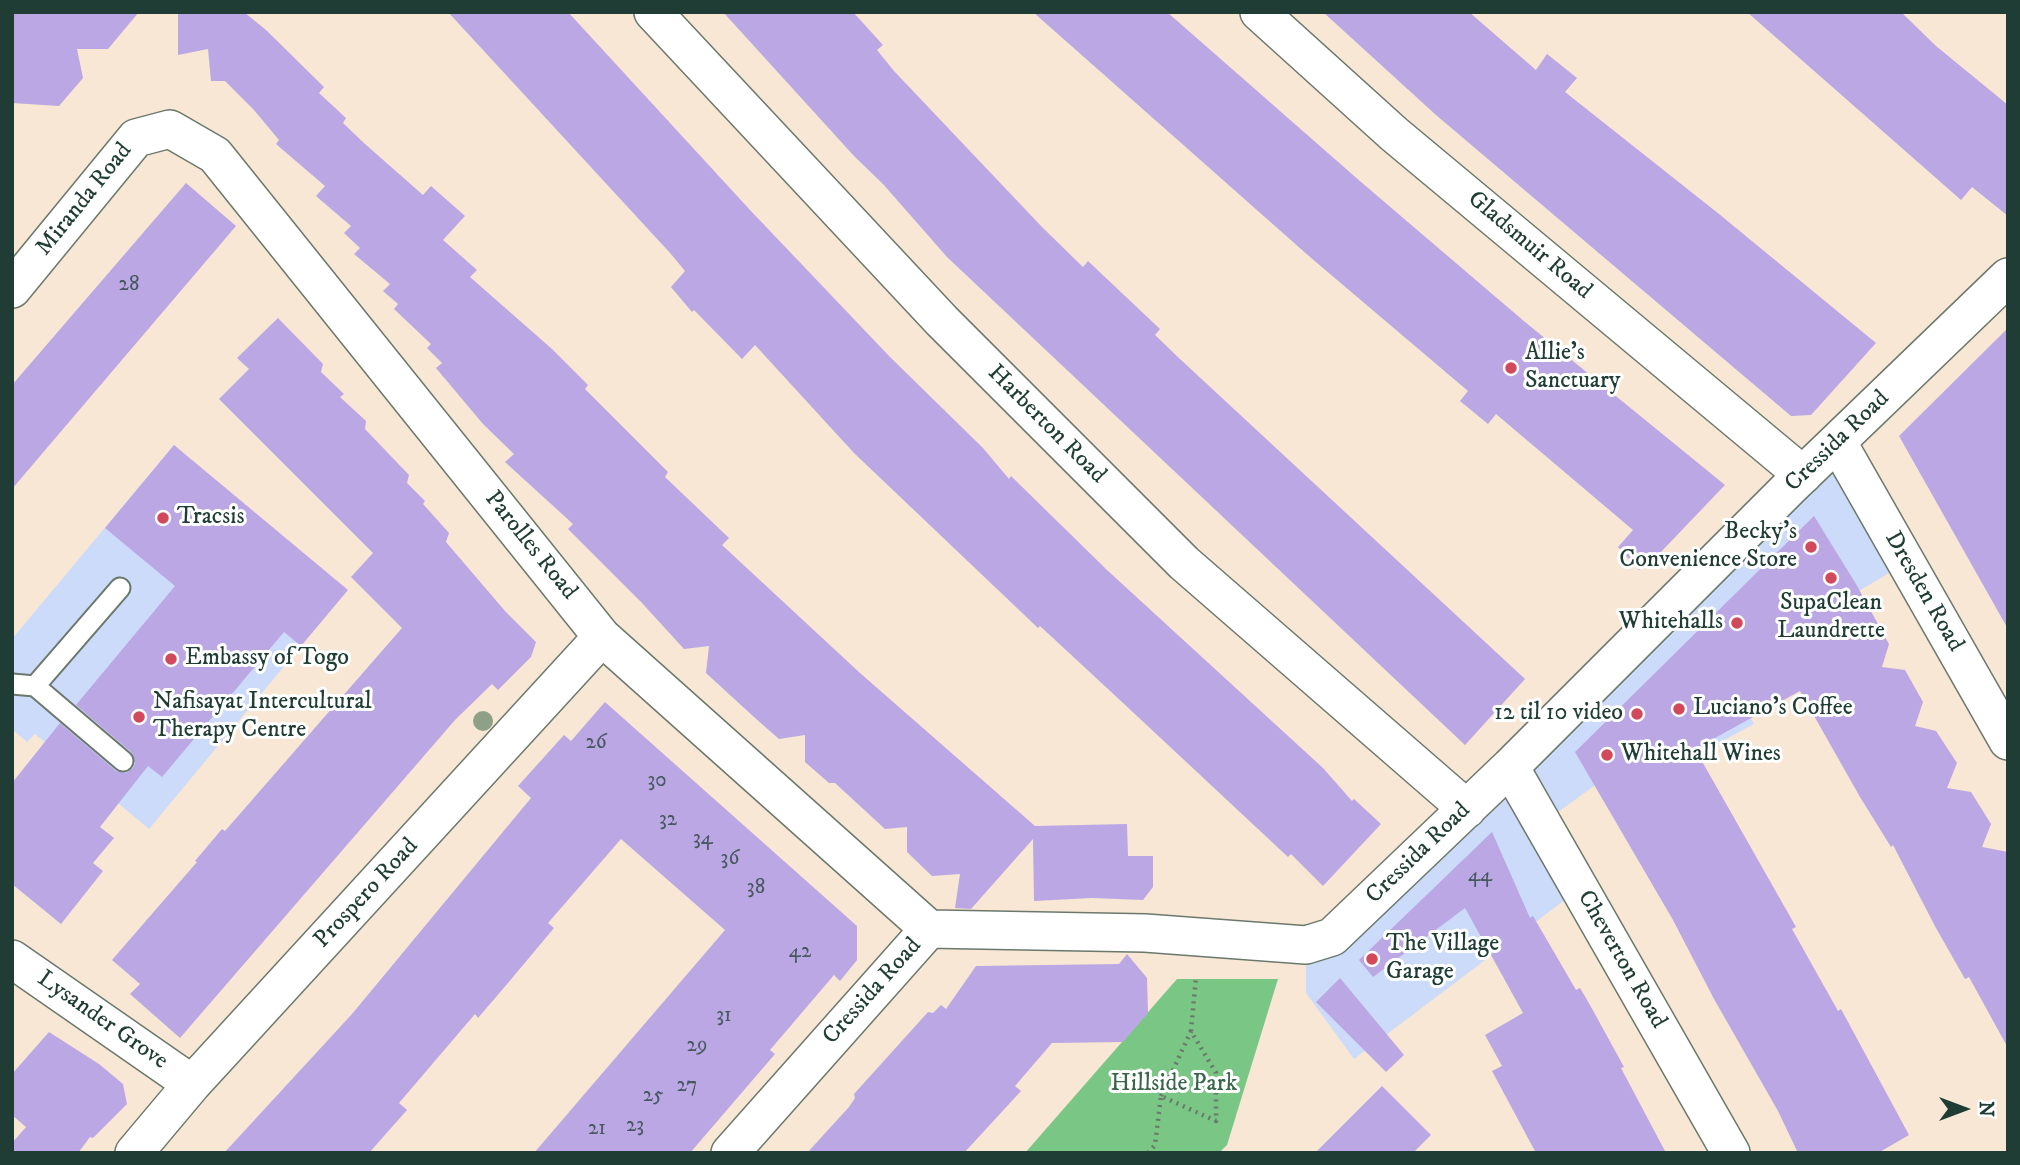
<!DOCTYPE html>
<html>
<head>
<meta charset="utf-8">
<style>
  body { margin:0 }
  #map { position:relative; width:2020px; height:1165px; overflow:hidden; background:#f7e7d4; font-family:"IM FELL DW Pica",serif }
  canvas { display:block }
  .frame { position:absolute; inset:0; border:14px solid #1f3d34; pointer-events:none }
  .north { position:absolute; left:1929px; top:1074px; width:70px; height:70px; -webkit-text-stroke:5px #fff; paint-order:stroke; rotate:90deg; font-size:19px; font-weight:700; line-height:28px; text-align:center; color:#1f3d34 }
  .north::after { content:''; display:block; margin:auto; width:24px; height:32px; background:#1f3d34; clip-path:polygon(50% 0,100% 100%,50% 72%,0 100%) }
</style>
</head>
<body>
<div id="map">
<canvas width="2020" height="1165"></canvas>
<div class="frame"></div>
<div class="north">N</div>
</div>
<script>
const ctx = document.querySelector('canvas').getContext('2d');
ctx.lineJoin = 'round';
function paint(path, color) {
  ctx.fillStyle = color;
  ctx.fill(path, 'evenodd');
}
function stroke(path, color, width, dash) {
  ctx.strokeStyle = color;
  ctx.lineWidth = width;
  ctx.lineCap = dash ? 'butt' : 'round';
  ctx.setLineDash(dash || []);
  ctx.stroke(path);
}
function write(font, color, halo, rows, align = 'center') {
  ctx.font = font + ' "IM FELL DW Pica",serif';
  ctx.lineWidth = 6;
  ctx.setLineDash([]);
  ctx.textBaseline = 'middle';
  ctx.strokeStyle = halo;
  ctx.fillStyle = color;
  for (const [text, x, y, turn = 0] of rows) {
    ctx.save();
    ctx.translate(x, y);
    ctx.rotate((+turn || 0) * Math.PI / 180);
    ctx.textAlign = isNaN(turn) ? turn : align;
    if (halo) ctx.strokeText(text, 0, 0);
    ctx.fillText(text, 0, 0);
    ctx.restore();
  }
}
const built = new Path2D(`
  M1838,443l68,120 -179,106 27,55 -52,28 -7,-11 -46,15 -55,30 -47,34 35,67 -228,172 -48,-66v-48z
  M174,445l151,172 -176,212 -114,-95 -8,8 -15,-13v-90z`);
const green = new Path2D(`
  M1177,979h101l-51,166 -8,8h-194z`);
const building = new Path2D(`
  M12,12h127l-31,37h-31l6,29 -24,28 -47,-3z
  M178,12h66l22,18 58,57 -5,6 27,25 -3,5 22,21 58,51 8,-9 34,30 -22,24 34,30 -7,7 82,72 36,36 -3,4 83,83 -3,5 64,61 -7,7 138,128 175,153 92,-2 1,32h25v31l-10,13 -51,-2 -58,3 -1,-62 -62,70 -16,-1 5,-34 -28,2 -25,-24v-25l-22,2 -50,-46h-6l-24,-21v-27l-26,4 -25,-22 -48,-44 3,-27 -25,3 -42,-46 -74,-74 5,-5 -68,-62 9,-8 -31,-30 -47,-56 6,-5 -15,-15 4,-4 -37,-35 4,-5 -15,-13 7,-7 -36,-30 6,-6 -16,-15 7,-7 -35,-30 9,-10 -49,-42 3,-4 -25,-30 -29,-29h-14l-3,-32 -30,6z
  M448,12h120l182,198 140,147 93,91 26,31 2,-3 96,94 216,198 29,33 2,-2 27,25 -58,62 -32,-32 -3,3 -166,-155 -82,-76 -2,2 -184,-175 -99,-108 -13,14 -48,-49 -2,2 -21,-25 14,-16 -14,-17z
  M723,12h130l30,33 -6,5 17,21 148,156 41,40 5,-6 72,68 -5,6 25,24 345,320 -60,66 -518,-488 -64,-73 -29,-28z
  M1033,12h134l194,170 164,140 200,163 -66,69 -20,16 -21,-23 15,-17 -137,-116 -8,10 -28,-23 8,-10 -158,-134z
  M1323,12h146l67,58 11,-16 30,24 -12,14 154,122 157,129 -65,72 -20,1 -355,-301z
  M1747,12h154l35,34 72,59v111l-36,-29 -11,13z
  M186,183l50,43 -224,263v-104z
  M278,318l45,46 -2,8 23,22 -4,3 26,24 -1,8 44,46 -2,8 18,18 -2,3 26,29 -3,9 59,69 31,31 -5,15 -33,33 -6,-6 -37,36 -275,318 -50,-44 10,-10 -28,-24 85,-98 -2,-1 27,-32 3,2 177,-203 -51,-51 22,-24 -154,-154 30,-30 -12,-11z
  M2008,328v301l-109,-193z
  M174,445l174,145 -47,56 -17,-14 -122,145 -14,-11 -48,61 14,11 -21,25 10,8 -42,53 -49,-40v-101l48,-60 56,48 10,2 7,-5 2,-5 -4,-11 -55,-47 99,-119 -70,-58z
  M1814,516l42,68 33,60 -7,23 23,3 18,32 -8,24 21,5 21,32 -10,25 24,4 20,32 -9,23 26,5v196l-39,-71 -4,2 -29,-51 -43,-83 -2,2 -31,-50 -60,-106 -105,58 101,178 -4,2 46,82 3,-2 68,126 -31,18h-80l-20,-42 -64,-112 -41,-79 -98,-168z
  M605,702l252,224v34l-17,21 -6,-6 -64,75 5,4 -85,99h-156l191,-223 -104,-91 -73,84 6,5 -46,55 -30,35 -3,-4 -76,89 8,7 -38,43h-145l128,-139 179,-216 -13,-12 46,-51 7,6z
  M1492,832l38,86 3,-2 43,74 4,-2 10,17 34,62 -3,1 45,85h-130l-44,-82 10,-5 -17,-31 38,-22 -58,-105 -92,69 -14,-17z
  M1127,954l20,24 1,35 -25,29 -71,1 -37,43 6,5 -57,62h-157l42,-46 6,-9 -1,-4 74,-82 5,1 8,-8 5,4 30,-43 143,-2z
  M1340,978l64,77 -18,17 -70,-70z
  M49,1032l50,32 24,20 4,20 -34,34 -3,-1 -12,16h-66v-10l14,-16 -14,-12v-41z
  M1382,1086l49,49 -18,18h-98z`);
const path = new Path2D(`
  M1161,1096l30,-65
  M1148,1153l7,-8 6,-49 55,25v-48l-25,-42 5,-54`);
const service = new Path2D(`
  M12,684l23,2 85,-98
  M35,686l88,75`);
const minor = new Path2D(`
  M653,12l289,309 242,242 283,246
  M1259,12l135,122 409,341
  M12,289l124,-151 34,-9 45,26 387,482 327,292
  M1838,443l170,298
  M1510,767l221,386
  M12,959l180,125
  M134,1153l58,-69 410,-447
  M730,1153l199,-224 216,4 161,12 26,-8 178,-170 280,-280 218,-210`);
const trees = [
  [483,721]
];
const markers = [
  [1511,368,7,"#d1495b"],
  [163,518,7,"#d1495b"],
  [1811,547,7,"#d1495b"],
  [1831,578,7,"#d1495b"],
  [1737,623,7,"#d1495b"],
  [171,659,7,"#d1495b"],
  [1679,709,7,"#d1495b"],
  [1637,714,7,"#d1495b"],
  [139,717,7,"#d1495b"],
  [1607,755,7,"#d1495b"],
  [1372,959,7,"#d1495b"]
];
const numberNames = [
  ["28",129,286],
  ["26",596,744],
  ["30",657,782],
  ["32",668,821],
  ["34",703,840],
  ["36",730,860],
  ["44",1480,877],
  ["38",756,889],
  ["42",800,953],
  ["31",724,1017],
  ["29",697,1047],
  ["27",687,1087],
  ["25",653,1097],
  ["23",635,1127],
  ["21",597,1130]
];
const streetNames = [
  ["Miranda Road",85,200,-51],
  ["Gladsmuir Road",1529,246,40],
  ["Harberton Road",1046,425,45],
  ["Cressida Road",1838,442,-44],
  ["Parolles Road",530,546,51],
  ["Dresden Road",1923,592,60],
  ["Cressida Road",1419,854,-44],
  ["Prospero Road",367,894,-47],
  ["Cheverton Road",1621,960,60],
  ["Cressida Road",873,992,-48],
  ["Lysander Grove",102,1021,35]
];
const poiNames = [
  ["Allie's",1525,354],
  ["Sanctuary",1525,382],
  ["Tracsis",177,518],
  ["Becky's",1797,533,"right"],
  ["Convenience Store",1797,561,"right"],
  ["SupaClean",1831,604,"center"],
  ["Laundrette",1831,632,"center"],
  ["Whitehalls",1723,623,"right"],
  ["Embassy of Togo",185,659],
  ["Nafisayat Intercultural",153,703],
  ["Therapy Centre",153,731],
  ["Luciano's Coffee",1693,709],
  ["12 til 10 video",1623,714,"right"],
  ["Whitehall Wines",1621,755],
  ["The Village",1386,945],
  ["Garage",1386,973]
];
const parkNames = [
  ["Hillside Park",1174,1085]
];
paint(built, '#ccdbfa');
paint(green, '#7ac685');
paint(building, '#bba7e4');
stroke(service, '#6b786c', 23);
stroke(minor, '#6b786c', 40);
stroke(path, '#6b786c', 4.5, [2, 5]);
stroke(service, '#fff', 19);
stroke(minor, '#fff', 37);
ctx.fillStyle = '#8fa089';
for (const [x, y] of trees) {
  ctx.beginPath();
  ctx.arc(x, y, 10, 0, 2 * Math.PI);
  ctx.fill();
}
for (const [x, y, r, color] of markers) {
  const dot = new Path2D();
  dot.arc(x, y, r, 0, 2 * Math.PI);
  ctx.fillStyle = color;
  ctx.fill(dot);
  stroke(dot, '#fff', 2.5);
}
write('21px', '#465860', null, numberNames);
write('24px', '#1f3d34', '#fff', streetNames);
write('24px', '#1f3d34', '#fff', poiNames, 'left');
write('24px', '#3a664c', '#fff', parkNames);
</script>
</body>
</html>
